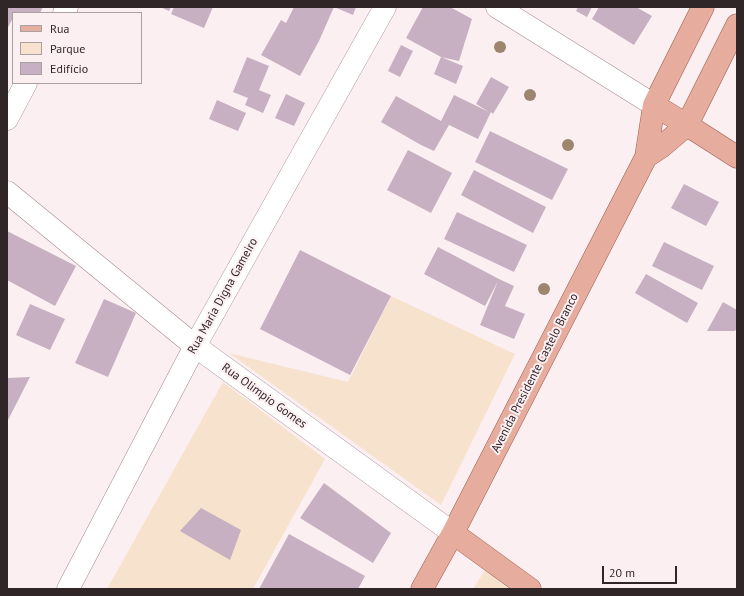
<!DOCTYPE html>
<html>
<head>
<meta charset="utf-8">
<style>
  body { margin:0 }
  #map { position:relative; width:744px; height:596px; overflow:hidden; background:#fceff2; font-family:"PT Sans",sans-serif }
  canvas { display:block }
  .frame { position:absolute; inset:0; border:8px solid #302628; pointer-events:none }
  .legend { position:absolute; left:12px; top:12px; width:130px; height:72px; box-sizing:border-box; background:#fceff2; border:1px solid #aa9fa1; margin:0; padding:5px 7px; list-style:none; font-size:12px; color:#302628 }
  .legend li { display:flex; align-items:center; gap:8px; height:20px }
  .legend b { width:20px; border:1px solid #aa9fa1 }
  .scale { position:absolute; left:602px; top:566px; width:75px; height:18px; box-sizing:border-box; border:2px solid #302628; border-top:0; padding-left:5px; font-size:12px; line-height:14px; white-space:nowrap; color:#302628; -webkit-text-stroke:3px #fceff2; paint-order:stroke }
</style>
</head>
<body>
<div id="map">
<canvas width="744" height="596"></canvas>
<div class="frame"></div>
<ul class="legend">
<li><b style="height:5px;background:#e6ad9e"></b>Rua</li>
<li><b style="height:11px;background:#f7e2ce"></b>Parque</li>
<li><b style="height:11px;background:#c6b0c1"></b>Edifício</li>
</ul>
<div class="scale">20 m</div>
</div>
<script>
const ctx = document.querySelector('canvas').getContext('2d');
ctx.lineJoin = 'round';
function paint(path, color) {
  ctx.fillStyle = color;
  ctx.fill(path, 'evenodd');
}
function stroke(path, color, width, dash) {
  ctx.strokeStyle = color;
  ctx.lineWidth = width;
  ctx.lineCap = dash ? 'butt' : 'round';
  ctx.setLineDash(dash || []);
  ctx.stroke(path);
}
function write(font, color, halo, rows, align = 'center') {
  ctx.font = font + ' "PT Sans",sans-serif';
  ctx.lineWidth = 4;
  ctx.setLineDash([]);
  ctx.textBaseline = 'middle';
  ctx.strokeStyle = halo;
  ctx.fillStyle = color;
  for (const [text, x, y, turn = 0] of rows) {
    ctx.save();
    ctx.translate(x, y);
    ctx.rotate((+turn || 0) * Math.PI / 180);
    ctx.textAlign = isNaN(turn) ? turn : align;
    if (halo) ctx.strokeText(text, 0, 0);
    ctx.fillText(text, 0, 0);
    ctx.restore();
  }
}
const green = new Path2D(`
  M391,296l124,58 -74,151 -212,-152 119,29z
  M223,382l102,77 -72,130h-146z
  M485,570l24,19h-36z`);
const building = new Path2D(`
  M7,7h36l-3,6h-27v5l-6,11z
  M160,7h11l-2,4z
  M174,7h39l-9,21 -33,-14z
  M294,7h62l-3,8 -19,-8 -15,34 -19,35 -39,-21 20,-35 5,3z
  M423,7h27l22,12 -13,42 -18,-4 22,9 -7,18 -22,-10 7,-17 -35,-19z
  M578,7h14l-5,10 -11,-6z
  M599,7h37l16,9 -18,29 -42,-26z
  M401,45l12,6 -13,26 -12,-6z
  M247,57l22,9 -10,24 12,5 -8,18 -18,-8 3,-7 -15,-6z
  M491,77l18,10 -16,27 -2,-2 -13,27 -29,-14 -15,26 -13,-6 -40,-23 15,-26 45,25 13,-26 35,17 -13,-8z
  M286,94l19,9 -11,23 -19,-8z
  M217,100l29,13 -8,18 -29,-12z
  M490,131l78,38 -16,31 -77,-38z
  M408,150l44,23 -21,40 -44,-23z
  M474,170l72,37 -13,26 -72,-38z
  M684,184l35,18 -13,24 -35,-18z
  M457,212l70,33 -13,27 -70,-33z
  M7,231l69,35 -21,40 -48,-26z
  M664,242l50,24 -12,24 -50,-24z
  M438,247l61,32 15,7 -9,20 20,8 -11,25 -34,-14 18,-44 -13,25 -61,-32z
  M300,250l91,46 -41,79 -90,-46z
  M646,274l52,29 -11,20 -52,-30z
  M104,299l32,14 -28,64 -33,-14z
  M723,302l14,8v18l-2,3h-28z
  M30,304l35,15 -15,31 -34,-15z
  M30,377l-23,45v-44z
  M324,483l67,50 -18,30 -73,-45z
  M201,508l40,22 -11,30 -50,-29z
  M289,534l76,42 -7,13h-99z`);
const street = new Path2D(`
  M64,13l3,-6
  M7,119l19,-36
  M7,192l188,154 258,187
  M68,589l127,-243 190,-339`);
const secondary = new Path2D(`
  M497,7l157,98`);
const primary = new Path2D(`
  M654,105l33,20 50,32
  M646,157l15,-10 26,-22 50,-100
  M453,533l77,56
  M422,589l31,-56 193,-376 8,-52 49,-98`);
const trees = [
  [500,47],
  [530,95],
  [568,145],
  [544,289]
];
const streetNames = [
  ["Rua Maria Digna Gameiro",223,296,-61],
  ["Avenida Presidente Castelo Branco",535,373,-63],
  ["Rua Olimpio Gomes",264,396,36]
];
paint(green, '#f7e2ce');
paint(building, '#c6b0c1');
stroke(street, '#a4898e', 23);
stroke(secondary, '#a4898e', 23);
stroke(primary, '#9c5a4b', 23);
stroke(street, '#fff', 22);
stroke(secondary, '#fff', 22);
stroke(primary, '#e6ad9e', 22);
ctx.fillStyle = '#9e856f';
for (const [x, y] of trees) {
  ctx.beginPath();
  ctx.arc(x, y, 6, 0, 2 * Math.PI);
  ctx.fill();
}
write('12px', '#302628', '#fceff2', streetNames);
</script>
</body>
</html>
